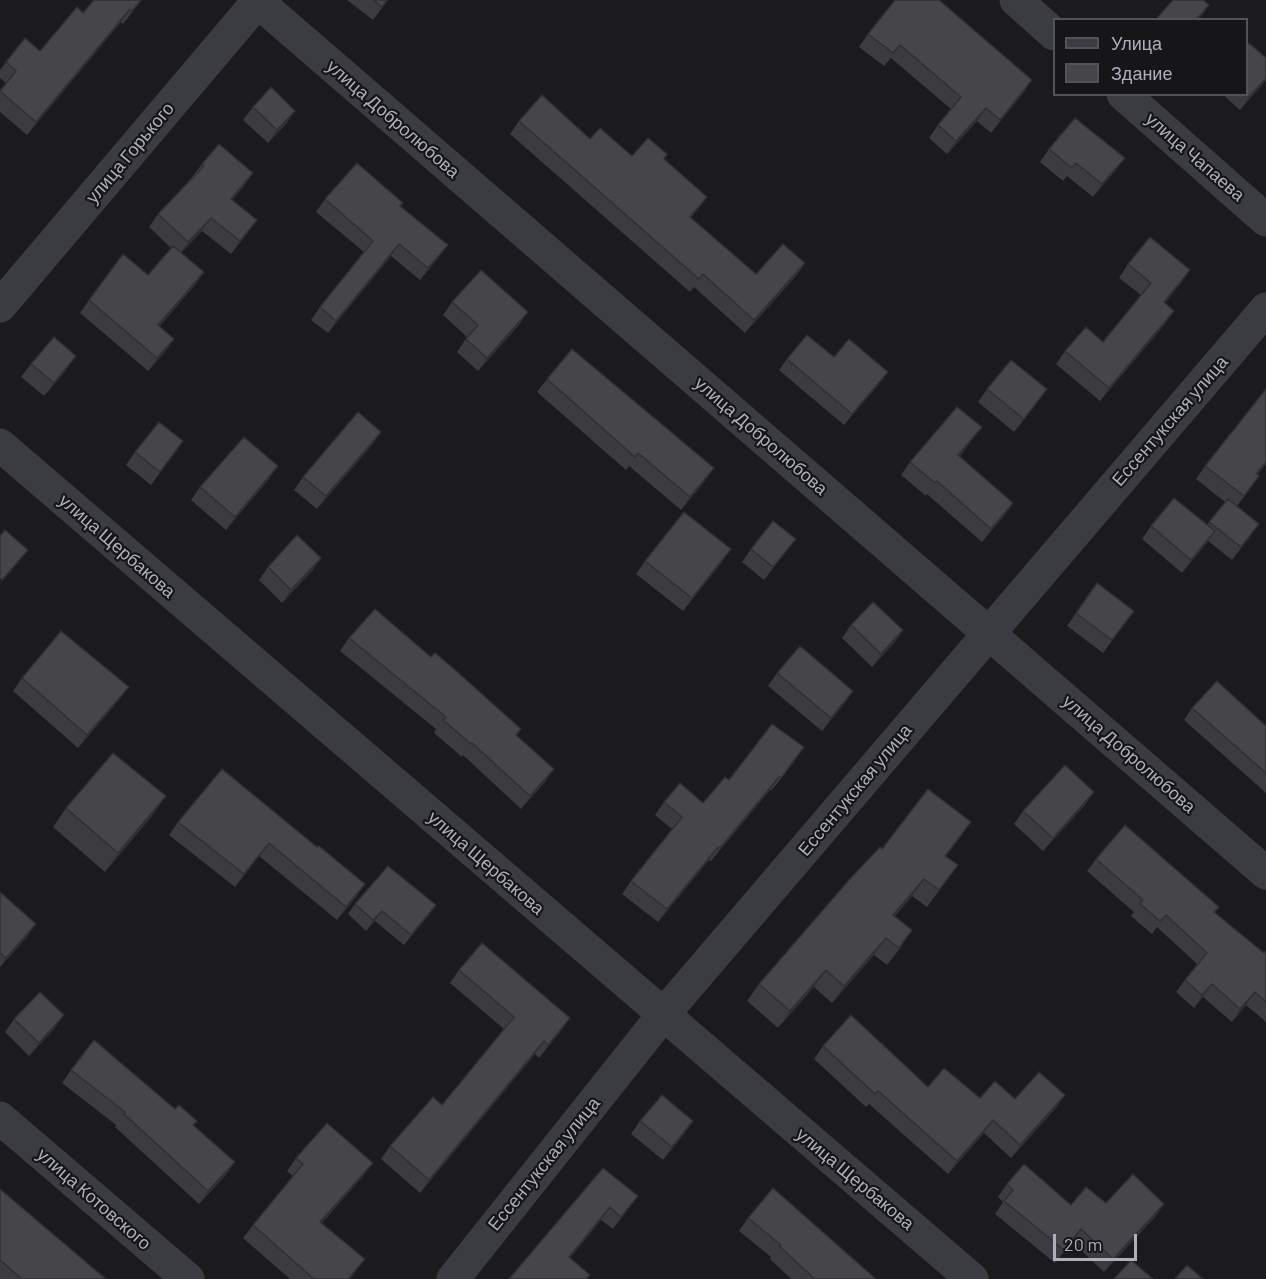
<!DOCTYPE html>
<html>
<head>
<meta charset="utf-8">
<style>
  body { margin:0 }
  #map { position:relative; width:1266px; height:1279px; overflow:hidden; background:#1b1a1d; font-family:Barlow,sans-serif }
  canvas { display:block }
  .legend { position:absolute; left:1053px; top:18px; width:195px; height:78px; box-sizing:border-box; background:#161518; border:2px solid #52535a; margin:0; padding:8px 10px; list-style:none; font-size:18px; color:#adb0bc }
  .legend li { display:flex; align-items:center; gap:12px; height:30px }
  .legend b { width:30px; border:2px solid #52535a }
  .scale { position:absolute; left:1053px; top:1234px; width:84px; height:27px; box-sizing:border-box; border:3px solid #adb0bc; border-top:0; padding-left:8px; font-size:18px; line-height:21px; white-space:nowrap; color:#adb0bc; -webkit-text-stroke:4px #161518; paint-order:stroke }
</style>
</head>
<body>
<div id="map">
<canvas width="1266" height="1279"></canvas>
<ul class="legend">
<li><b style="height:8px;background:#3b3c42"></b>Улица</li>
<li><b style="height:16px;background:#45454a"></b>Здание</li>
</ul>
<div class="scale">20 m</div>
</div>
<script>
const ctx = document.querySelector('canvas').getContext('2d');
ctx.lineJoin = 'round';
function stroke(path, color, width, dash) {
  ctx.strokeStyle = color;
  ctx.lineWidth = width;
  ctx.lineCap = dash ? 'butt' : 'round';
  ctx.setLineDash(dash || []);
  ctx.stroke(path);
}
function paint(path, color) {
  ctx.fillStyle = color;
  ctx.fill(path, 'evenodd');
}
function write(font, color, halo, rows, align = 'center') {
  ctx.font = font + ' Barlow,sans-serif';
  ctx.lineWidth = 4.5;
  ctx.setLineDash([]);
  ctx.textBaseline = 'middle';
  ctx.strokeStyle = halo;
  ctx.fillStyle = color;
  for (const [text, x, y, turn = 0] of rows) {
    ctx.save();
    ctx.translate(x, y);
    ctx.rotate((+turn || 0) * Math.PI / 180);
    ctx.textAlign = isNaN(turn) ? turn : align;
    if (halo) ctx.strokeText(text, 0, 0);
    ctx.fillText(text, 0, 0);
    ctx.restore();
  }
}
const minor = new Path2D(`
  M256,0l1010,873
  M1016,0l38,34
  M1123,94l143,126
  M0,306l259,-306
  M0,445l972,834
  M0,1118l188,161
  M453,1279l210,-264 603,-706`);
const wall = new Path2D(`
  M142,0l-19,24 -2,-2 -94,113 -27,-23v-22l6,-7 -6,-5v-8l6,-8 34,-11 43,-38z
  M347,0h41l-15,20z
  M868,34l164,46 -9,13 -32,40 -14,-12 -30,33 -18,-16 9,-13 13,-16 -60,-51 -7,8 -25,-19z
  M1266,80l-26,30 -18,-16h24z
  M253,107l42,4 -9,13 -18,19 -25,-23z
  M519,121l71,18 42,17 35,-2 -3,5 43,38 -16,21 65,56 49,-11 -9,13 -51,57 -51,-46 -4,5 -180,-158z
  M1049,149l76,9 -10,13 -22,26 -26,-21 -4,5 -23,-19z
  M202,164l42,22 -12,14 25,20 -26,34 -29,-23 -21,22 23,19 -9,13 -35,41 14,13 -9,13 -17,19 -68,-58 9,-13 59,-25 23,-27 -22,-21 9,-13 34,-37z
  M325,199l76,7 38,51 -19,23 -29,-24 -63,77 -17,-13 9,-13 44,-55 -48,-40z
  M1128,264l53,19 -16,20v21l-65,77 -44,-37 9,-13 38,-9 38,-47 -22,-17z
  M452,302l67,23 -41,46 -21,-19 10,-15 -24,-22z
  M834,357l45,27 -35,41 -65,-55 8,-11z
  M31,364l36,5 -23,27 -23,-19z
  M547,379l167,89 -9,13 -24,29 -52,-44 -3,4 -89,-78z
  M987,389l51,13 -24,30 -36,-30z
  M1266,389v75l-9,11 -7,14 -13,17 22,18 -27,36 -24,-19 -26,32 -40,-34 9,-13 56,-1 18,-23 -29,-23 9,-13z
  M982,427l-10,13 -12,16 44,60 -22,26 -55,-48 -1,2 -25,-21 9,-13z
  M381,432l-9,13 -55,64 -23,-19 9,-13z
  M135,452l39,2 -23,31 -25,-20z
  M269,479l-43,51 -35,-30 9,-13z
  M796,539l-10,13 -22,28 -22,-18 9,-13z
  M731,549l-9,13 -39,49 -47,-37 9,-13z
  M321,558l-9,13 -30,32 -23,-23 9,-13z
  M1097,583l37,28 -31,42 -36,-27z
  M851,625l52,5 -9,13 -22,24 -30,-29z
  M349,638l82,19 85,78 29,47 -24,27 -58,-54 -1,2 -28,-24 2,-4 -96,-78z
  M777,673l76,18 -9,13 -22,27 -54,-45z
  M22,678l97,22 -41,48 -65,-57z
  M1192,708l74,18v67l-82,-73z
  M795,761l-24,30 -1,-1 -59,71 -2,-1 -51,62 -36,-28 9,-13 41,-52 -17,-14 9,-13 39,1 26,-23z
  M1085,805l-42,46 -29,-27 9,-13z
  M66,808l86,8 -47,56 -52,-45z
  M178,822l139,25 48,37 -9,13 -19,23 -78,-64 -24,31 -66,-52z
  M959,839l-13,17 12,9 -31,42 -15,-11 -17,20 6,31 -14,18 -13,-10 -42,48 -18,-16 -36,41 -31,-27 12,-17 123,-135z
  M1096,859l123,48 -4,6 49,40 2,-2v71l-20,-17 -14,17 -29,-25 -9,11 -18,-16 21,-28 -40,-37 -5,7 -21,-18 3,-4 -47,-41z
  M0,892l27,45 -27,30z
  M355,904l74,11 -25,30 -29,-24 -9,10 -18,-17z
  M459,970l102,61 -22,27 -4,-4 -115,139 -39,-34 9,-13 52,-41 62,-76 -54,-46z
  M14,1019l41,9 -26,28 -24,-24z
  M823,1046l105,41 52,11 35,1 41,9 -45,50 -27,-25 -36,41 -79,-70 -3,3 -52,-48z
  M71,1070l104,39 22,12 -3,4 32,50 -27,29 -84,-77 1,-2 -54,-42z
  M640,1121h53l-9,13 -21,26 -32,-26z
  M296,1158l77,5 -10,13 -41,47 33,49 -5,7h-60l-47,-41 10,-13 40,-49 -6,-5z
  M603,1168l35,28 -25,33 -12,-9 -31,38 20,17 -3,4h-78z
  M1007,1184l64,21 35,-2 58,1 -9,13 -51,55 -32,-30 -17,21 -60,-49 8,-12 -5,-5z
  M0,1189l106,90h-106z
  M748,1218l128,61h-85l-21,-20 1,-2 -32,-26z`);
const shadedWall = new Path2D(`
  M141,0h1l-19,24 9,-13z
  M1209,5l-9,13 -1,2h-3z
  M130,9l-9,13 -94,113 9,-13z
  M1266,78v2l-26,30 9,-13z
  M1032,80l-9,13 -32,40 9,-13z
  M986,108l-9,13 -30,33 9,-13z
  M295,111l-9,13 -18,19 9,-13z
  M1125,158l-10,13 -22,26 9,-13z
  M253,173l-9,13 -22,26 9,-13z
  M707,197l-9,12 -17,20 9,-12z
  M211,218l-9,13 -23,24 9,-13z
  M257,220l-9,13 -17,21 9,-13z
  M399,244l-8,12 -63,77 8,-12z
  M448,245l-9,12 -19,23 8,-12z
  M805,263l-9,13 -51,57 9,-13z
  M1190,270l-9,13 -26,33 9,-14z
  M204,272l-9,13 -46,53 9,-13z
  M1174,311l-9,13 -65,77 9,-13z
  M528,312l-9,13 -41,46 9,-13z
  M174,339l-9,13 -17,19 9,-13z
  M76,356l-9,13 -23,27 10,-13z
  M888,372l-9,12 -35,41 8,-11z
  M982,427l-10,13 -23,28 9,-13z
  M381,432l-9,13 -55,64 9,-13z
  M278,466l-9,13 -43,51 9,-13z
  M714,468l-9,13 -24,29 9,-13z
  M1013,503l-9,13 -22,26 9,-13z
  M1259,524l-9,13 -18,23 9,-13z
  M1215,531l-9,13 -24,29 9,-13z
  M796,539l-10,13 -22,28 9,-13z
  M731,549l-9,13 -39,49 9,-13z
  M28,550l-10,13 -18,21v-1z
  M321,558l-9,13 -30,32 9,-13z
  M903,630l-9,13 -22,24 9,-13z
  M129,687l-10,13 -41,48 9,-13z
  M853,691l-9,13 -22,27 9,-13z
  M554,769l-9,13 -24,27 9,-13z
  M779,777l-9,13 -59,71 9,-13z
  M1094,792l-9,13 -42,46 10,-13z
  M166,796l-14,20 -47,56 13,-19z
  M971,822l-12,17 -26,34 12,-17z
  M269,843l-10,13 -24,31 9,-13z
  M718,847l-9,13 -51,62 9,-13z
  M958,865l-12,17 -19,25 12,-17z
  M924,879l-12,17 -30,36 11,-17z
  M365,884l-9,13 -19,23 9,-13z
  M436,905l-7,10 -25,30 7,-10z
  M382,911l-7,10 -9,10 7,-11z
  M36,924l-9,13 -27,30 6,-9z
  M912,930l-11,17 -14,18 12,-17z
  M886,938l-12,17 -42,48 12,-17z
  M826,970l-12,17 -36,41 12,-17z
  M1212,984l-9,13 -9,11 8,-13z
  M1255,992l-9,13 -14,17 8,-13z
  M64,1015l-9,13 -26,28 10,-13z
  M570,1018l-9,13 -22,27 9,-13z
  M544,1041l-9,13 -115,139 9,-13z
  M1065,1095l-9,13 -45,50 9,-13z
  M993,1120l-9,13 -36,41 9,-13z
  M693,1121l-9,13 -21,26 9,-13z
  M235,1162l-9,13 -27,29 9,-13z
  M373,1163l-10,13 -52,59 9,-13z
  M638,1196l-9,12 -16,21 8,-12z
  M1164,1204l-9,13 -51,55 9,-13z
  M610,1207l-9,13 -40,49 8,-12z
  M1081,1229l-9,13 -17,21 9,-13z
  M365,1259l-15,20h-2z`);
const building = new Path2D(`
  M94,0h47l-9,11 -2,-2 -94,113 -36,-31 16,-20 -10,-9 19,-24 15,13 37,-44 6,6z
  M373,0h14l-5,7z
  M895,0h44l93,80 -32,40 -14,-12 -30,33 -18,-16 23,-28 -61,-52 -7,8 -25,-19z
  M1173,0h30l6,5 -13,15h-38l-1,-2z
  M1249,43l17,15v20l-17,19 -3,-3v-48z
  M271,87l24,24 -18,19 -24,-23z
  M542,95l48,44 10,-11 32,28 16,-18 19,16 -3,5 43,38 -17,20 66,57 27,-30 22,19 -51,57 -51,-46 -4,5 -180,-158z
  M1075,118l50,40 -23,26 -26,-21 -4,5 -23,-19z
  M219,144l34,29 -22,26 26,21 -17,21 -29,-23 -23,24 -30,-28 46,-48 -2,-2z
  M357,163l46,40 -3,3 48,39 -20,23 -29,-24 -63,77 -16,-14 53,-66 -48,-42z
  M1150,237l40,33 -26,32 10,9 -65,77 -44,-37 21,-24 17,15 48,-59 -23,-19z
  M173,246l31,26 -46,53 16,14 -17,19 -68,-58 34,-46 25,21z
  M481,270l47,42 -41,46 -21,-19 12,-14 -26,-23z
  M807,335l27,22 15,-18 39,33 -36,42 -65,-55z
  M54,337l22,19 -22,27 -23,-19z
  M572,349l142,119 -24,29 -52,-44 -3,4 -88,-78z
  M1011,360l36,29 -23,30 -37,-30z
  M1266,389v73l-10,12 3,2 -15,20 -39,-30z
  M957,407l25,20 -24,28 55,48 -22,26 -54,-48 -2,2 -25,-21z
  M358,412l23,20 -55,64 -23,-19z
  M159,422l24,19 -23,31 -25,-20z
  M244,437l34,29 -43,51 -35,-30z
  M1174,498l41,33 -24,29 -40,-34z
  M1228,499l31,25 -18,23 -32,-25z
  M684,512l47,37 -39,49 -47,-37z
  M773,521l23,18 -23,28 -22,-18z
  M5,530l23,20 -26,30 -2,-2v-42z
  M297,535l24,23 -30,32 -23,-23z
  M1097,583l37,28 -22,29 -36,-27z
  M873,602l30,28 -22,24 -30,-29z
  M375,609l56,48 4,-4 18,15 68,61 -5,6 38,34 -24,27 -58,-53 -1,1 -28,-24 3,-3 -97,-79z
  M61,631l68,56 -42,48 -65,-57z
  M800,646l53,45 -22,27 -54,-45z
  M1217,681l49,45v47l-74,-65z
  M772,724l32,23 -23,31 -2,-1 -59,71 -2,-1 -51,62 -36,-28 51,-64 -18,-15 16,-19 23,20 22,-26 4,3z
  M113,753l53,43 -48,57 -52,-45z
  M1065,765l29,27 -41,46 -30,-27z
  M222,769l95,78 2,-1 46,38 -19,23 -77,-64 -25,31 -66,-52z
  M928,789l43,33 -26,34 13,9 -19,25 -15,-11 -31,36 19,15 -13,18 -13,-10 -42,48 -18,-16 -36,41 -31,-27 90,-104 31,-33 2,2z
  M1125,825l94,82 -5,5 50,41 2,-2v51l-11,-10 -15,17 -28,-25 -10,11 -17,-15 22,-27 -41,-38 -6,6 -20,-17 3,-4 -47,-41z
  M388,866l48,39 -25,30 -29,-24 -9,9 -18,-16z
  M0,892l36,32 -30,34 -6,-5z
  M482,943l88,75 -22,27 -4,-4 -115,139 -39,-34 43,-49 9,8 72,-88 -55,-47z
  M40,992l24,23 -25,28 -25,-24z
  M851,1015l77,72 16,-19 36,30 15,-17 20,18 24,-27 26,23 -45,50 -27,-25 -36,41 -79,-70 -3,3 -52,-48z
  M94,1040l81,69 4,-4 18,16 -4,4 42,37 -27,29 -84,-77 1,-2 -54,-42z
  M662,1095l31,26 -21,26 -32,-26z
  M327,1123l46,40 -53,59 45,37 -17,20h-34l-61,-54 50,-61 -7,-6z
  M1024,1164l47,41 15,-18 20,16 27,-29 31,30 -51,55 -32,-30 -17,21 -60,-49 9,-11 -6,-6z
  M603,1168l35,28 -17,21 -11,-10 -41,50 21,18 -4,4h-77z
  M773,1188l103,91h-61l-36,-33 2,-1 -33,-27z
  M0,1189l106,90h-84l-22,-19z
  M1131,1260l22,19h-39z
  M1187,1265l16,14h-28z`);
const streetNames = [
  ["улица Добролюбова",393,119,41],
  ["улица Горького",130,153,-50],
  ["улица Чапаева",1195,157,41],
  ["Ессентукская улица",1170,421,-49],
  ["улица Добролюбова",761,436,41],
  ["улица Щербакова",117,546,41],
  ["улица Добролюбова",1129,754,41],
  ["Ессентукская улица",855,790,-50],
  ["улица Щербакова",486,863,41],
  ["Ессентукская улица",544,1164,-51],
  ["улица Щербакова",855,1179,40],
  ["улица Котовского",94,1199,41]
];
stroke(minor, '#3b3c42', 33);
paint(wall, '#3b3b40');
paint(shadedWall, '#303034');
paint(building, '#45454a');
stroke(building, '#303034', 1.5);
write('18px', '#adb0bc', '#161518', streetNames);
</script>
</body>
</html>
